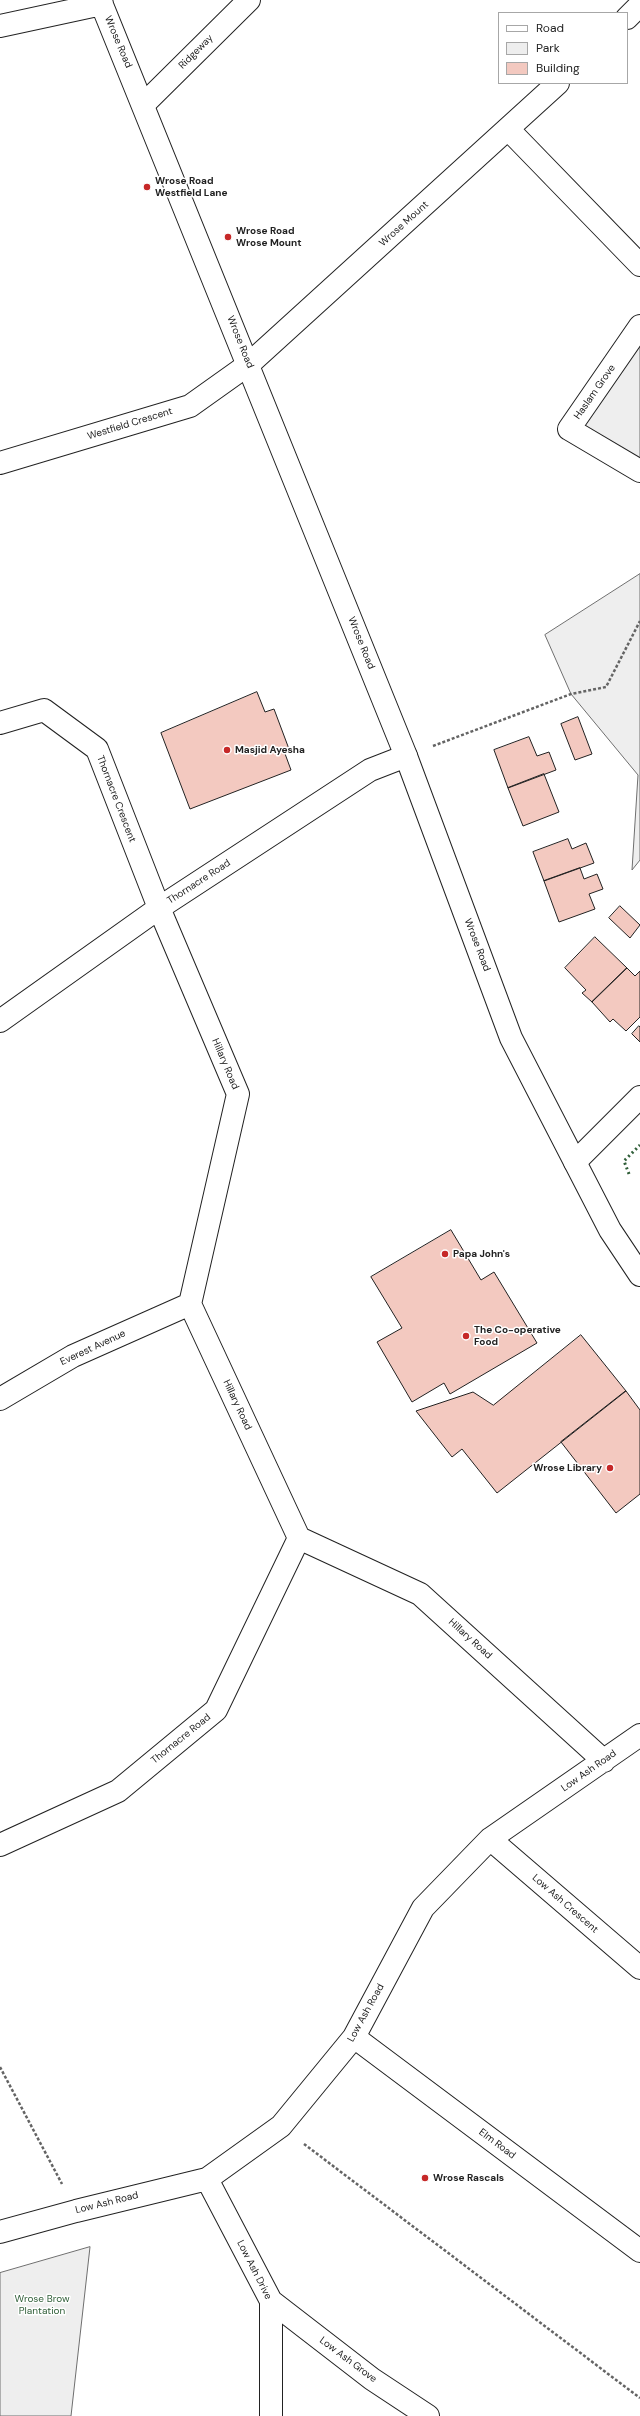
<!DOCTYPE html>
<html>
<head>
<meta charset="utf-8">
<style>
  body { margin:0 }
  #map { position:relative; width:640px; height:2416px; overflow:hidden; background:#fff; font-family:"DM Sans",sans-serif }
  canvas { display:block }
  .legend { position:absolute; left:498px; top:12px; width:130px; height:72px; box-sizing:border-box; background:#fff; border:1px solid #a7a7a7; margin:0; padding:5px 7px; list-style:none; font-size:12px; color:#222 }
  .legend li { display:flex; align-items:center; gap:8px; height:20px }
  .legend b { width:20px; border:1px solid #a7a7a7 }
</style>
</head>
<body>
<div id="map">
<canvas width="640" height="2416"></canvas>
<ul class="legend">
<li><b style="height:5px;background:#fff"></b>Road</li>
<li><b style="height:11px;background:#eee"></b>Park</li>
<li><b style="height:11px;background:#f3c9c0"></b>Building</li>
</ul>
</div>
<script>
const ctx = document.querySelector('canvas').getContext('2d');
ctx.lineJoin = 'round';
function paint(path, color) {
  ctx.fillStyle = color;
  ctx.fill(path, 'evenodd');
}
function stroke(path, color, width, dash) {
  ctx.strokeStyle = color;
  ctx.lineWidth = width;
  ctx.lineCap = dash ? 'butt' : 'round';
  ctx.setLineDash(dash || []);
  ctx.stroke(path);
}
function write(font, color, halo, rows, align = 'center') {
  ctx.font = font + ' "DM Sans",sans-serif';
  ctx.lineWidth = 3;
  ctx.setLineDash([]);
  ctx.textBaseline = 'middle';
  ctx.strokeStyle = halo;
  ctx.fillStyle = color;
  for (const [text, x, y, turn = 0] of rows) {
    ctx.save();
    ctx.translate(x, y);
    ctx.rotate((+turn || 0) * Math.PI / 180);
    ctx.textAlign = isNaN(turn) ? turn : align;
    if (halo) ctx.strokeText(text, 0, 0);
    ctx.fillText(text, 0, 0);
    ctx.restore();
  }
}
const green = new Path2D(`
  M640,337v124l-61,-35z
  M640,574v286l-8,10 6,-95 -67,-81 -26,-59z
  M90,2247l-19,169h-71v-143z`);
const building = new Path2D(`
  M257,692l8,20 9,-3 15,40 -5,2 7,19 -101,39 -29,-76z
  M578,717l14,37 -17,6 -14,-36z
  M529,737l8,19 12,-4 7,18 -48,18 -14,-38z
  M544,774l15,38 -36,14 -15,-38z
  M568,839l4,10 14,-6 8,20 -50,18 -11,-29z
  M580,868l4,11 13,-5 6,15 -14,5 6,15 -36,13 -15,-41z
  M620,906l20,19 -10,13 -21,-20z
  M595,937l32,31 -35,34 -10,-9 4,-3 -21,-22z
  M627,968l8,8 5,-5v46l-14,14 -13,-12 -3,3 -18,-20z
  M639,1026l1,1v15l-8,-8z
  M451,1230l30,50 13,-8 43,71 -87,51 -6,-11 -32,19 -35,-60 25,-14 -31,-51z
  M581,1335l45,56 -129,102 -35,-44 -10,8 -36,-46 57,-19 20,13z
  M626,1391l14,19v84l-24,19 -55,-71z`);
const path = new Path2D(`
  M433,746l138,-52 35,-7 34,-66
  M0,2067l62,117
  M304,2144l336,254`);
const minor = new Path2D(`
  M627,18l13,-13
  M144,104l105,-104
  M509,130l131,135
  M640,326l-71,103 71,42
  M0,463l190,-57 59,-42 309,-281
  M0,723l44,-13 53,39 62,159 79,186 -48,210 109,234 121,56 184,167
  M0,1021l159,-113 211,-138 36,-14
  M575,1162l65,-65
  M0,1399l73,-43 117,-52
  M490,1839l150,129
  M0,1845l118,-54 98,-81 83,-172
  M354,2037l286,214
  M207,2179l64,122v115
  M0,2232l76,-21 131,-32 74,-53 73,-89 69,-129 67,-69 150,-104
  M271,2301l101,78 56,37`);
const tertiary = new Path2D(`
  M100,0l306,756 105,282 99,192 30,45
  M0,26l102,-22`);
const hedge = new Path2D(`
  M629,1174l-5,-13 16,-16`);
const markers = [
  [147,187,4,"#c62828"],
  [228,237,4,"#c62828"],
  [227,750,4,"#c62828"],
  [445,1254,4,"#c62828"],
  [466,1336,4,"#c62828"],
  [610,1468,4,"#c62828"],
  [425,2178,4,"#c62828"]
];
const streetNames = [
  ["Wrose Road",118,42,67],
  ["Ridgeway",196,52,-45],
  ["Wrose Mount",404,224,-42],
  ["Wrose Road",240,342,68],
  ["Haslam Grove",595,392,-55],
  ["Westfield Crescent",130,424,-17],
  ["Wrose Road",361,643,68],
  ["Thornacre Crescent",116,799,69],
  ["Thornacre Road",199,882,-33],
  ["Wrose Road",477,945,69],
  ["Hillary Road",225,1064,67],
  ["Everest Avenue",93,1348,-25],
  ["Hillary Road",237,1405,65],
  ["Hillary Road",470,1639,42],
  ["Thornacre Road",181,1739,-39],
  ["Low Ash Road",589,1771,-35],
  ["Low Ash Crescent",565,1904,41],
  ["Low Ash Road",366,2013,-61],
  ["Elm Road",497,2144,37],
  ["Low Ash Road",107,2203,-14],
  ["Low Ash Drive",254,2270,63],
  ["Low Ash Grove",348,2360,37]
];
const poiNames = [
  ["Wrose Road",155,181],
  ["Westfield Lane",155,193],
  ["Wrose Road",236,231],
  ["Wrose Mount",236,243],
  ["Masjid Ayesha",235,750],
  ["Papa John's",453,1254],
  ["The Co-operative",474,1330],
  ["Food",474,1342],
  ["Wrose Library",602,1468,"right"],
  ["Wrose Rascals",433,2178]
];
const parkNames = [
  ["Wrose Brow",42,2299],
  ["Plantation",42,2311]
];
paint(green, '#eee');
stroke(green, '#6f6f6f', 1);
paint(building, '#f3c9c0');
stroke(building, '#222', 1);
stroke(minor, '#222', 24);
stroke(tertiary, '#222', 24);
stroke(path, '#646464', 2.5, [3, 2]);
stroke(minor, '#fff', 22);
stroke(tertiary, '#fff', 22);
stroke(hedge, '#2f5e38', 3, [2, 3]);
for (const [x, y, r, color] of markers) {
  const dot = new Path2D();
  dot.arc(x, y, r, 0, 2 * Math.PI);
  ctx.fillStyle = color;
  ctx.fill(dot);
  stroke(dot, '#fff', 1.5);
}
write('10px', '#222', '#fff', streetNames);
write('bold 10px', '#222', '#fff', poiNames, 'left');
write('10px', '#2f5e38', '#fff', parkNames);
</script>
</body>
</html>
